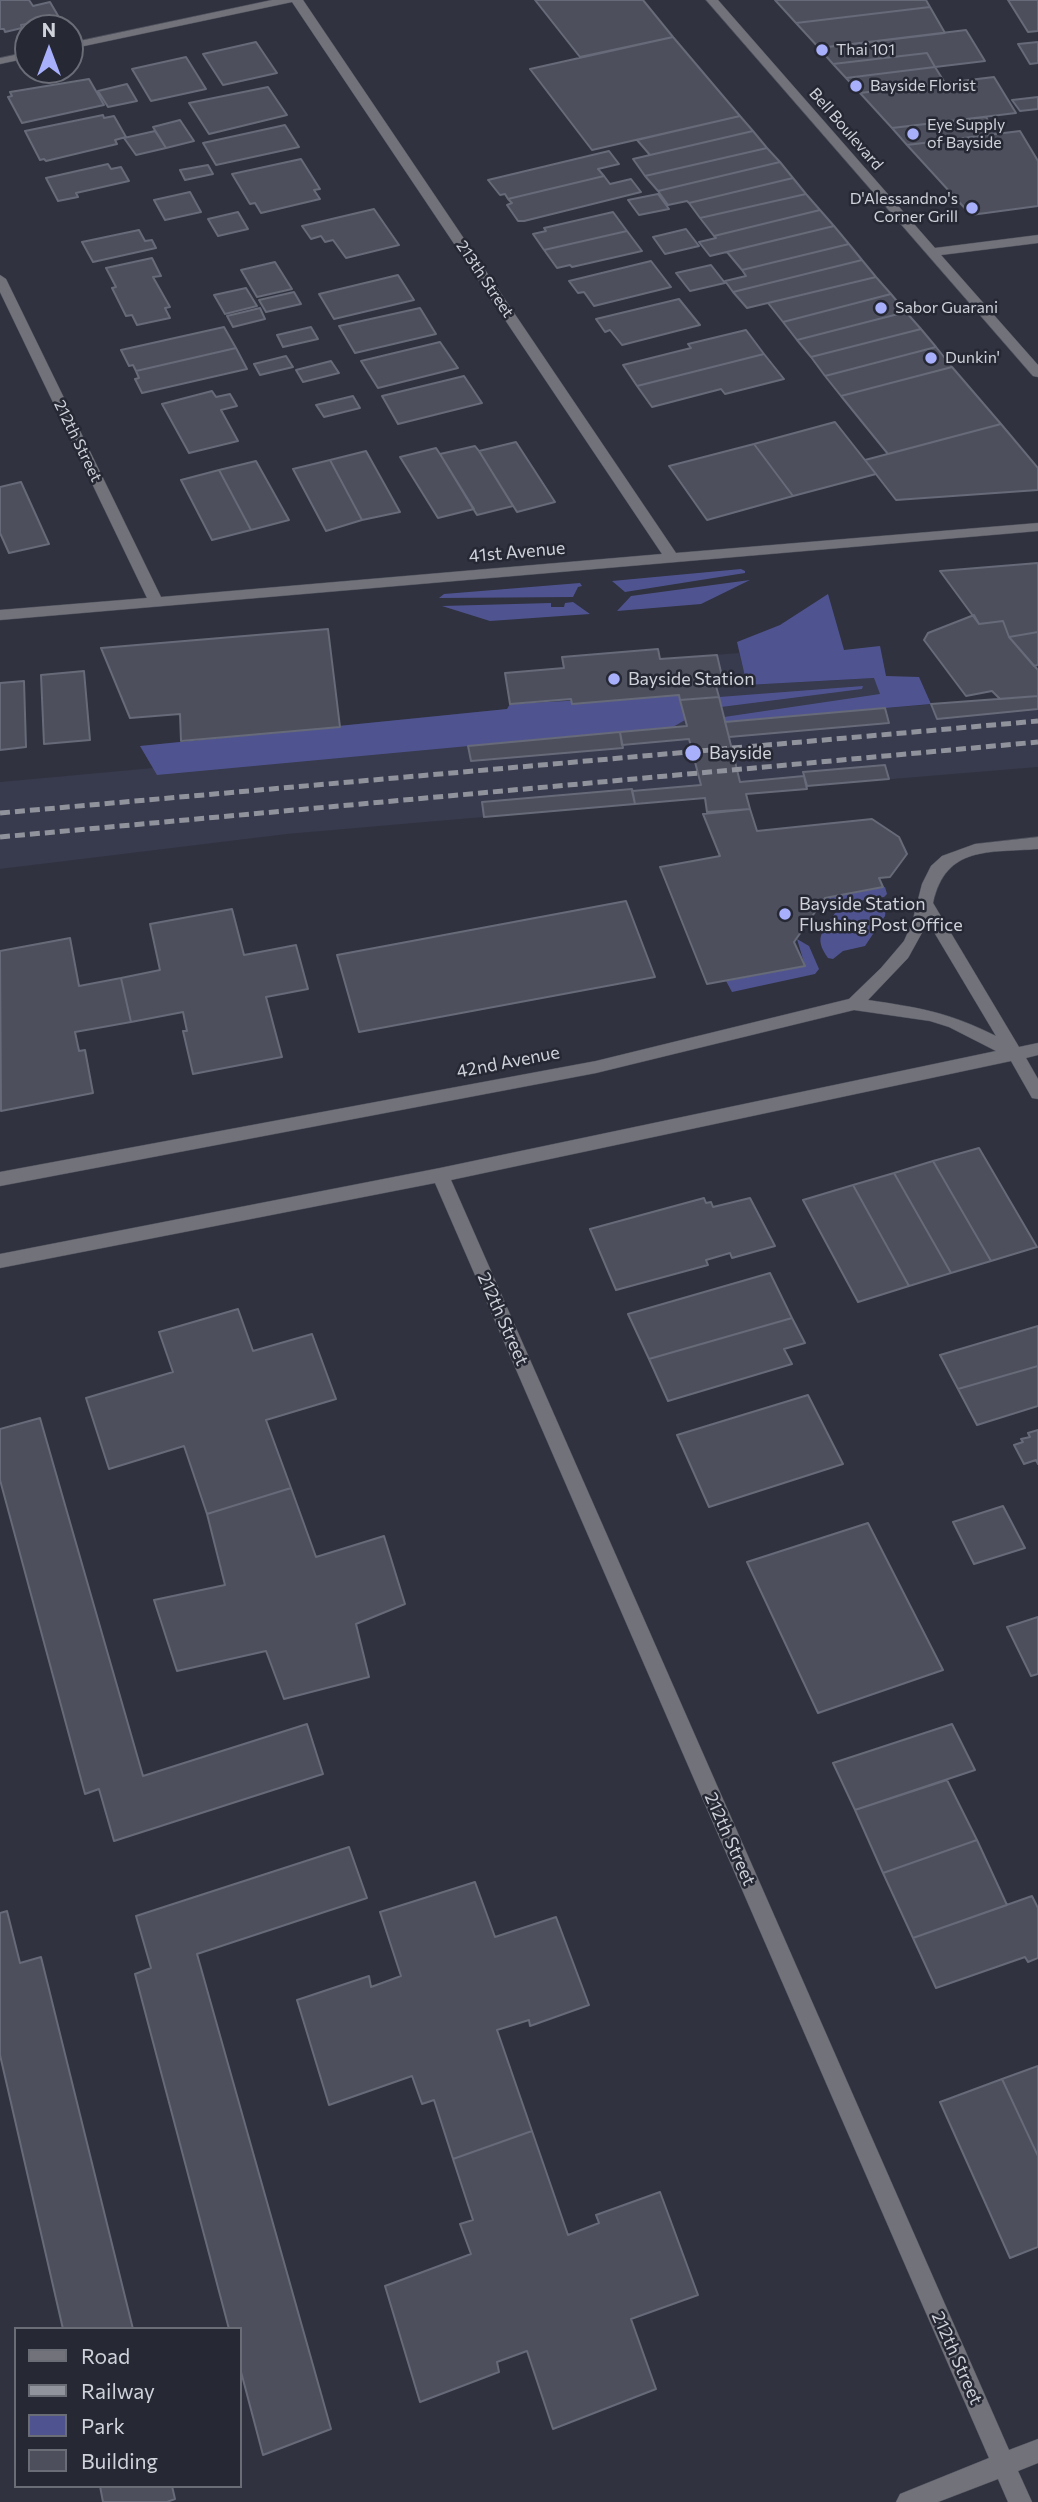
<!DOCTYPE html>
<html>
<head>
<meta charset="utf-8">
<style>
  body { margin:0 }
  #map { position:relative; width:1038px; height:2502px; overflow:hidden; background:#30323f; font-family:Commissioner,sans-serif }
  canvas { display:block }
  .legend { position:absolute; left:14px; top:2327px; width:228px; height:161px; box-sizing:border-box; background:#262834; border:2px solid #6a6c76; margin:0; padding:9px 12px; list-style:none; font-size:21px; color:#d0d2da }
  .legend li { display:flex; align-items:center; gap:14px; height:35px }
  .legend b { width:35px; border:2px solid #6a6c76 }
  .north { position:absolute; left:14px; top:14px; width:70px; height:70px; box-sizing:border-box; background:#262834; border:2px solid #6a6c76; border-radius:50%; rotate:0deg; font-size:19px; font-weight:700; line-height:28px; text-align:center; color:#d0d2da }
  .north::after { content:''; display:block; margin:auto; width:24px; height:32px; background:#a8b0fc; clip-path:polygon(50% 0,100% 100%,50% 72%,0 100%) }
</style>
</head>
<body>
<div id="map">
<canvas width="1038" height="2502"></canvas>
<ul class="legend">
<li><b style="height:9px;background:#72737a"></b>Road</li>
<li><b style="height:9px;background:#90929c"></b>Railway</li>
<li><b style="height:19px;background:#4f5490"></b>Park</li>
<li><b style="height:19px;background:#4d4f5d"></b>Building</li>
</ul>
<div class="north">N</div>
</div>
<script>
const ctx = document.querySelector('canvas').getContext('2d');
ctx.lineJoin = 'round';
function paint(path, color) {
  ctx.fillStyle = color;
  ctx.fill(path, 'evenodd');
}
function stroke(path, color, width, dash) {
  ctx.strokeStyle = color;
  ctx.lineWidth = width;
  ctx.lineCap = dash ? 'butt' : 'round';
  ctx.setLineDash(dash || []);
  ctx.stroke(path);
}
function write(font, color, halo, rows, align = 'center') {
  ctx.font = font + ' Commissioner,sans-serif';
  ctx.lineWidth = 5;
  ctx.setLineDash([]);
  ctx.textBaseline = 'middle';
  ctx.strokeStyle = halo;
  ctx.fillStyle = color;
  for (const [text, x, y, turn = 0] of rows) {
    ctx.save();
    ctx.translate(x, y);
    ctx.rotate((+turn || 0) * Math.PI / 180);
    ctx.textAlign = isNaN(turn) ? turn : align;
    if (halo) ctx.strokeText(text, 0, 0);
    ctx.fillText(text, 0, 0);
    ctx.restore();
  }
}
const built = new Path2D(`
  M658,649l2,10 79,-6 9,32 127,-7 10,30 153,-12v71l-230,19 -1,3 -60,5 3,15 -43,3 -3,-14 -417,36 -287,35v-87l153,-14 -13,-22 367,-37 3,-5 -5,-31 58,-5 -1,-11z`);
const green = new Path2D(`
  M741,569l4,2v2l-120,19 -13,-11z
  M750,580l-49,24 -84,7 14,-15z
  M580,583l2,3 -4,1 -5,10 -134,1 5,-4z
  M828,594l16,56 36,-4 6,30 33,1 12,27 -206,18 -1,-5 156,-23 -6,-16 -127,7 -10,-43 43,-17z
  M573,602l17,12 -100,7 -48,-15 109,-3v4h13l1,-4z
  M863,686l-1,3 -141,18 -2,-10z
  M679,695l6,25 -12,7 -516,48 -17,-29 367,-37 3,-5z
  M885,887l2,7 -3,3 -52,8 -5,-7z
  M886,907l-1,9 -20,30 -22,5 -10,8 -5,-1c-15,-21 -5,-26 7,-45z
  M797,939l12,7 10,23 -4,5 -83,18 -6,-11 79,-15z`);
const building = new Path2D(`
  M0,0h29l4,6 17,-4 10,17 -39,6 1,3 -17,4 -1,-3h-4z
  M535,0h108l30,37 -93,20z
  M775,0h151l4,7 -134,16z
  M1008,0h30v31l-10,1z
  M930,7l15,26 -126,15 -23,-25z
  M966,30l19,31 -50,6 -8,-14 -94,11 -14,-16z
  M673,37l67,79 -148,34 -62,-81z
  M256,42l21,31 -54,12 -20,-31z
  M1038,42v21l-8,1 -12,-20z
  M927,53l8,14 -89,11 -13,-14z
  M186,57l20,32 -55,12 -19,-32z
  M935,67l10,16 -85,10 -14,-15z
  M994,77l22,36 -124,15 -32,-35z
  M89,79l15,26 -82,18 -14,-26 4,-1 -2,-4z
  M127,84l10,17 -29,6 -10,-16z
  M268,87l19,28 -78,19 -20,-31z
  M1038,97v12l-18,2 -8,-11z
  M103,115l1,3 10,-2 12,21 -11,3 2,4 -71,17 -2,-2 -4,1 -15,-29z
  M740,116l13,15 -103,24 -13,-15z
  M986,117l10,17 -89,11 -15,-17z
  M180,120l14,21 -28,7 -13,-21z
  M285,125l14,22 -83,18 -13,-22z
  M155,131l11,17 -30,7 -12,-17z
  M753,131l14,17 -122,28 -12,-17z
  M1020,131l18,30v45l-67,9 -64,-70z
  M767,148l13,14 -122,29 -13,-15z
  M609,151l10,13 -21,5 6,7 -96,23 -3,-5 -5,1 -12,-15z
  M301,159l19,30 -6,1 6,9 -59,14 -6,-10 -5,1 -18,-30z
  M780,162l13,16 -104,25 -2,-2 -19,4 -10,-14z
  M108,164l3,5 10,-2 8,14 -53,12 2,4 -20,4 -12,-23z
  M208,165l5,9 -28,6 -5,-10z
  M604,176l6,8 21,-5 10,13 -117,29h-6l-11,-16 5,-2 -4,-4z
  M793,178l13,16 -106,24 -11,-15z
  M190,192l11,20 -36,8 -11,-20z
  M658,194l11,15 -30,6 -11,-15z
  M806,194l14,16 -106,26 -14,-18z
  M374,209l25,36 -53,13 -13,-18 -8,2 -4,-6 -10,3 -9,-13z
  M820,210l14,16 -124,30 -11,-14 17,-4 -2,-2z
  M238,212l10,17 -30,7 -10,-17z
  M613,212l14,19 -83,19 -11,-16 13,-3 -2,-3z
  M834,226l15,18 -107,26 -15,-18z
  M686,229l13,17 -34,8 -12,-17z
  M139,230l6,11 7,-1 4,8 -63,14 -11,-20z
  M627,231l15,20 -70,16 -2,-2 -13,3 -13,-18z
  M849,244l13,16 -129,32 -8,-11 21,-5 -4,-6z
  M152,258l9,18 -8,1 17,30 -5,1 5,10 -33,7 -5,-10 -6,1 -14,-28 4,-1 -10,-19z
  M862,260l14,17 -129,31 -14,-16z
  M651,261l20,26 -77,19 -10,-14 -6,1 -9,-12z
  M275,262l17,27 -35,8 -16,-27z
  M711,265l14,18 -35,8 -14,-18z
  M398,275l16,25 -80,19 -15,-25z
  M876,277l15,17 -108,28 -15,-19z
  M246,288l11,18 -32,8 -11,-19z
  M294,292l7,12 -35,8 -7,-12z
  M891,294l15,18 -109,28 -14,-18z
  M679,299l21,26 -78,20 -12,-15 -5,2 -9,-13z
  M260,308l5,11 -32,8 -6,-11z
  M420,308l16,26 -81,19 -16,-27z
  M906,312l15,17 -110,28 -14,-17z
  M224,327l12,21 -100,23 -3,-6 -4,1 -8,-16z
  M311,327l7,12 -35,8 -6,-12z
  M921,329l15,18 -111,29 -14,-19z
  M746,330l18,24 -127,32 -14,-21 68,-17 -3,-4z
  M440,342l18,26 -80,20 -17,-27z
  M936,347l16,20 -111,29 -16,-20z
  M236,348l11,21 -105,24 -7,-14 4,-1 -3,-7z
  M764,354l20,25 -59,15 -4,-5 -69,18 -15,-21z
  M286,356l7,11 -33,8 -6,-11z
  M331,361l8,12 -36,9 -7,-12z
  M952,367l49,57 -113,30 -47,-58z
  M464,376l18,27 -84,21 -16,-28z
  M212,391l4,6 14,-3 7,12 -16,4 17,31 -49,12 -27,-49z
  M353,396l7,12 -36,9 -8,-12z
  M835,422l41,52 -83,22 -39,-52z
  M1001,424l37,44v22l-142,10 -31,-40z
  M516,442l39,60 -38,10 -38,-61z
  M754,444l39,52 -86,24 -38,-54z
  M475,446l4,5 34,55 -36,9 -37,-61z
  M436,448l4,6 34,55 -36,9 -38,-61z
  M366,451l34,61 -38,8 -32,-60z
  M330,460l32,60 -36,11 -33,-62z
  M256,461l33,59 -38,10 -32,-60z
  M219,470l32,60 -39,10 -31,-60z
  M21,482l28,62 -40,9 -9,-20v-46z
  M1038,563v69l-29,5 -6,-16 -24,3 -39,-53z
  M974,615l5,9 24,-3 6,16 29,33v26l-38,3 -8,-8 -26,5 -42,-56 4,-7z
  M328,629l12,98 -159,14 -1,-27 -50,4 -29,-70z
  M1038,632v33l-4,1 -25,-29z
  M658,649l2,10 57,-4 7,30 -8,1 3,11 -39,3 -1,-5 -107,9 -1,-5 -61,5 -5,-31 59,-5 -2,-11z
  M84,671l6,69 -46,4 -3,-69z
  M24,681l2,66 -26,3v-67z
  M1038,696v13l-101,10 -6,-15z
  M719,697l21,85 64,-6 3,13 -61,5 4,15 -43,3 -2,-14 -70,6 -3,-13 69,-6 -12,-46 -67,6 -2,-13 67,-6 -7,-26z
  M885,708l4,15 -160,14 -4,-15z
  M620,732l3,16 -152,13 -3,-15z
  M885,765l4,14 -82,7 -4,-14z
  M632,789l3,15 -151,13 -2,-15z
  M750,809l7,22 115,-12 27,18 8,17 -17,23 -11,1 4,9 -58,11 -31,44 11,24 -98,18 -47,-117 60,-11 -17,-42z
  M626,901l29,76 -296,55 -22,-77z
  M232,909l12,46 52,-10 12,44 -42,8 16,60 -89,17 -10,-43h4l-4,-19 -52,10 -10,-44 39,-8 -10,-46z
  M70,938l9,48 42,-8 10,44 -56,10 4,19 6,-1 8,43 -92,18 -1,-160z
  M979,1148l58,99 -46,14 -58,-100z
  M933,1161l58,100 -40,12 -57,-100z
  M894,1173l57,100 -42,13 -56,-101z
  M853,1185l56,101 -51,16 -55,-102z
  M704,1198l2,5 5,-1 2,5 37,-9 25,48 -43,12 -2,-5 -24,7 2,5 -92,25 -26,-61z
  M770,1273l22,45 -143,41 -21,-45z
  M238,1309l15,42 59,-17 24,65 -70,21 25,68 -84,26 -23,-68 -75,23 -23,-71 87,-26 -14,-40z
  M792,1318l13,25 -21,6 8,15 -124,37 -19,-42z
  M1038,1326v40l-80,23 -18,-34z
  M1038,1366v40l-61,19 -19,-36z
  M808,1395l35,69 -134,43 -32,-72z
  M40,1418l103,358 164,-52 16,50 -209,67 -15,-52 -14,5 -85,-314v-51z
  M1038,1430v34l-2,-4 -12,4 -10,-19 9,-3 -2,-3 9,-2 -2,-4z
  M291,1488l25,69 68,-21 21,68 -49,20 13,53 -85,22 -18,-48 -89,20 -23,-71 71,-15 -18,-71z
  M1003,1506l22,42 -51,16 -21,-42z
  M868,1523l75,147 -125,43 -71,-151z
  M1038,1617v57l-7,2 -24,-49z
  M952,1724l23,46 -120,40 -22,-47z
  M947,1780l30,60 -94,33 -28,-63z
  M977,1840l30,65 -94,33 -30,-65z
  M349,1847l18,51 -170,56 134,475 -68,26 -23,-87v-39h-11l-94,-355 16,-6 -15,-52z
  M475,1882l20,55 61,-20 33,88 -59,21 -1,-6 -32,10 35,101 -79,28 -19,-59 -12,4 -10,-28 -83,29 -32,-105 72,-24 2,11 30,-11 -21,-64z
  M1032,1896l6,12v50l-10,4 -3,-5 -89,31 -23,-50z
  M7,1911l13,52 21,-6 92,372h-70l-63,-274v-142z
  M1038,2066v90l-36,-77z
  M1002,2079l36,77v91l-28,11 -70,-156z
  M532,2131l36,104 31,-12 -3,-8 64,-23 38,103 -67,24 25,70 -103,40 -26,-78 -30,11 2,10 -79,30 -35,-116 86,-32 -11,-30 13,-4 -20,-61z
  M100,2486h72l3,13 -8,3h-64z`);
const minor = new Path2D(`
  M272,0h31l373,553 362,-30v8l-1038,89v-10l147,-12 -147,-306v-17l6,4 155,318 501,-43 -370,-552 -222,47v-6z
  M706,0h12l217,248 103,-13v8l-97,12 97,110v12l-5,-1z
  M28,52v6l-28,6v-6z
  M1038,837v12c-49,4 -92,-4 -105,54l86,144 19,-4v12l-12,3 12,21v20l-6,-1 -21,-37 -560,119 558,1270 29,-11v24l-20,8 14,31h-24l-10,-23 -60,23h-42l4,-8 89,-36 -554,-1275 -435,85v-14l440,-86 556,-117 -47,-24 -19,-6 -76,-11 -258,63 -596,113v-14l596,-111 253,-62 32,-31 23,-27 8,-18 10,-39 9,-18 11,-10 33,-12zM928,922l68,114c-48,-24 -75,-28 -128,-36l40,-42z`);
const rail = new Path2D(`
  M0,813l1038,-92
  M0,837l1038,-95`);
const markers = [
  [822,50,7,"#a8b0fc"],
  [856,86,7,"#a8b0fc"],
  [913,134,7,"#a8b0fc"],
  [972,208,7,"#a8b0fc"],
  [881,308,7,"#a8b0fc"],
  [931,358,7,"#a8b0fc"],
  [614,679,7,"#a8b0fc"],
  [693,753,9,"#a8b0fc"],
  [785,914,7,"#a8b0fc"]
];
const farPoinames = [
  ["Thai 101",836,50],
  ["Bayside Florist",870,86],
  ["Eye Supply",927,125],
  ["of Bayside",927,143],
  ["D'Alessandno's",958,199,"right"],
  ["Corner Grill",958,217,"right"],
  ["Sabor Guarani",895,308],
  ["Dunkin'",945,358]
];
const farStreetnames = [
  ["Bell Boulevard",846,129,49],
  ["213th Street",485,279,56],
  ["212th Street",78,441,64]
];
const streetNames = [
  ["41st Avenue",517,552,-5],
  ["42nd Avenue",508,1062,-11],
  ["212th Street",503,1319,66],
  ["212th Street",730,1839,66],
  ["212th Street",957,2358,66]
];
const poiNames = [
  ["Bayside Station",628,679],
  ["Bayside",709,753],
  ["Bayside Station",799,904],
  ["Flushing Post Office",799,925]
];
paint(built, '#383a4d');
paint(green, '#4f5490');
paint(building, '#4d4f5d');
stroke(building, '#676a78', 2);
stroke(minor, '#4d4f5b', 1);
paint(minor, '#72737a');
stroke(rail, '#90929c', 5, [10, 5]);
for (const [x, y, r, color] of markers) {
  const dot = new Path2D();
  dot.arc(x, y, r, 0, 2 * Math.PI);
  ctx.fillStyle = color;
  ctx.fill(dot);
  stroke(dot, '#262834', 2.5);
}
write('16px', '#d0d2da', '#262834', farPoinames, 'left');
write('16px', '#d0d2da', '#262834', farStreetnames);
write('18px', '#d0d2da', '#262834', streetNames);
write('18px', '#d0d2da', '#262834', poiNames, 'left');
</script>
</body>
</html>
